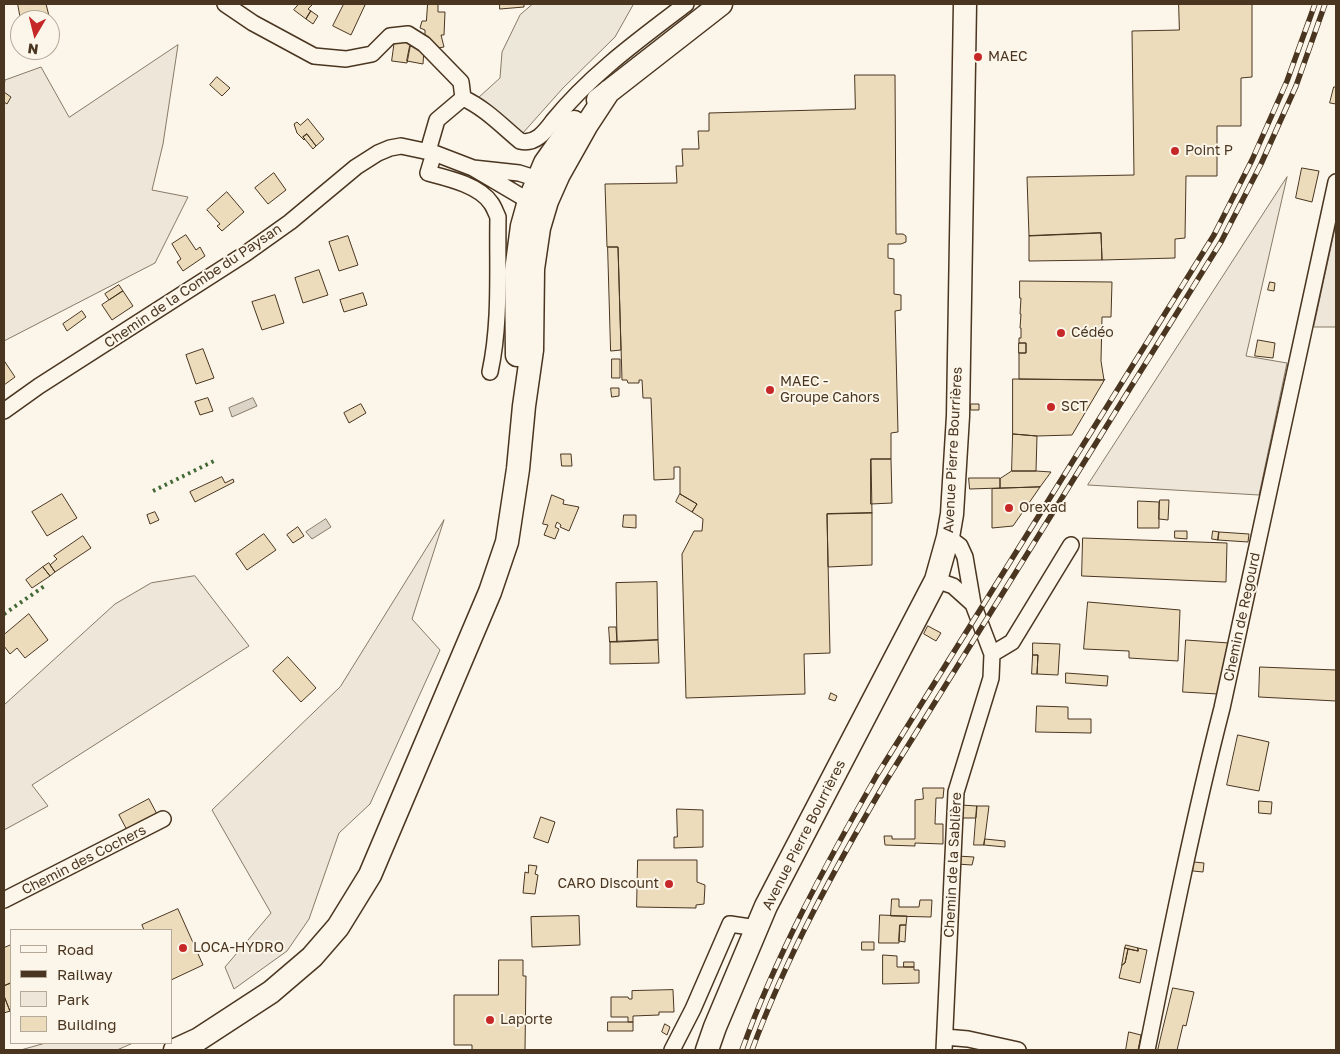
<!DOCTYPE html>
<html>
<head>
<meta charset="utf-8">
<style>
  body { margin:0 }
  #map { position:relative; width:1340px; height:1054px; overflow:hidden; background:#fbf6e9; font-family:"Golos Text",sans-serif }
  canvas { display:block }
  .frame { position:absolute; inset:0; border:5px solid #4a3520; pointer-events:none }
  .legend { position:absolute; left:10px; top:929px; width:162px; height:115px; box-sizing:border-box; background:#fbf6e9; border:1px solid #b4a999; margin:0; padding:6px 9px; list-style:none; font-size:15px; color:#4a3520 }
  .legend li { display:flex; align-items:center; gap:10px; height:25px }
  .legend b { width:25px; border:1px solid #b4a999 }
  .north { position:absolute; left:10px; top:10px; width:50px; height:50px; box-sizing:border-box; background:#fbf6e9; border:1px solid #b4a999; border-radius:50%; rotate:188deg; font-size:14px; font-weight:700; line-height:20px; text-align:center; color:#4a3520 }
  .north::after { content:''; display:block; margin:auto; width:18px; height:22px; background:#c62828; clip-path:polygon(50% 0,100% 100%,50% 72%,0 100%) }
</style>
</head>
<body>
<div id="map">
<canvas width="1340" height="1054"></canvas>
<div class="frame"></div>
<ul class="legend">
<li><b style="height:6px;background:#fbf6e9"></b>Road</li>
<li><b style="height:6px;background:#4a3520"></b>Railway</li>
<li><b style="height:14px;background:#ede6d9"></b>Park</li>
<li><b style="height:14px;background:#ecdcbc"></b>Building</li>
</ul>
<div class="north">N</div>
</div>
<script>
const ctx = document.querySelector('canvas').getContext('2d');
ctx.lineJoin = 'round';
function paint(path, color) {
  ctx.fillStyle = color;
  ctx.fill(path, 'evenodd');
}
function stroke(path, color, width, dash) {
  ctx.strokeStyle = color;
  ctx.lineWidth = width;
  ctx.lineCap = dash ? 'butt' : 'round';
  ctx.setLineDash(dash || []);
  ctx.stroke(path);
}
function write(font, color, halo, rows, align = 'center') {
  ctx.font = font + ' "Golos Text",sans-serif';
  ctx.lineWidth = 4;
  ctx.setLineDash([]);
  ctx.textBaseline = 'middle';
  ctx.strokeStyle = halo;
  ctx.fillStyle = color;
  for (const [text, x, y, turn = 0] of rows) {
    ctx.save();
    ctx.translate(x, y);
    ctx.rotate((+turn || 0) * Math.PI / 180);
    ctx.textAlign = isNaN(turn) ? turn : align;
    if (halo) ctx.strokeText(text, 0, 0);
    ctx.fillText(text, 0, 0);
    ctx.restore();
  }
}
const green = new Path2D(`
  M178,45l-15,99 -11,46 36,7 -33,66 -151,78v-255l1,-6 36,-13 28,50z
  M1287,177l-41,179 41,7 -28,132 -171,-10z
  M1336,224v103h-22z
  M444,520l-32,99 28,31 -70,154 -31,29 -30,86 -22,32 -53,38 -9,-22 46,-54 -59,-103 128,-123z
  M195,576l54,70 -217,139 16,21 -44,24v-125l111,-101 36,-21z
  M46,1043h87l-16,7h-96z`);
const parking = new Path2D(`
  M533,4h99l1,1 -18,32 -52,51 -41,46 -44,-36 22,-20 2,-26 18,-37z`);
const water = new Path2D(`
  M253,398l4,8 -25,11 -3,-9z
  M326,519l5,8 -19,12 -6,-7z`);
const building = new Path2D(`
  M18,4h28l4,16h-29z
  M299,4h14l-5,5 3,2 -5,8 -12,-9z
  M344,4h18l3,1 -14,30 -18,-9z
  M428,4h10v8h7l-1,23h-3l3,12 -6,1 -13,-13v-5l-5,-2 2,-7h4z
  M500,4h24v3l-24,2z
  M1179,4h73v73l-11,1v48h-24v50h-31l-1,62 -10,1v19l-73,2 -1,-27 -72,3 -2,-59 107,-2 -2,-144 47,-1z
  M311,11l7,5 -5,8 -7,-5z
  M395,39l16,3 -4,21 -15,-2z
  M410,46l14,3 -1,15 -16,-3z
  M855,75h40l1,159h7l3,2v6l-5,2h-13v14l6,1v35l7,1v15l-6,1 3,121 -7,1v26h-20l1,54 -45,1 3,139 -26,1 1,40 -119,4 -4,-144 12,-23h8l1,-12 -11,-7 5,-8 -17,-10v-27h-6v12l-20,1 -3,-82h-8l-1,-18h-3v3h-11l-1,-3h-5l-4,-133h-11l-2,-63 72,-1 -1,-17h7l-1,-17h17l-1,-18h11v-18l146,-4z
  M217,77l13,11 -8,8 -12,-11z
  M1334,87h2v17l-6,-1z
  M4,92l7,5 -4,7 -3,-2z
  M308,119l16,20 -8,7 -9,-12 -4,3 2,2 -1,1 -7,-7 -3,-9 3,-2 3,3z
  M307,134l9,12 -3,3 -10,-12z
  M1302,168l17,3 -7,31 -16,-4z
  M274,173l12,17 -18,14 -13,-16z
  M227,192l17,20 -22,19 -5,-5 3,-2 -13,-14z
  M1101,233l1,27 -73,1v-25z
  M186,235l10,15 4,-3 5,9 -22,15 -6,-9 4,-3 -9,-15z
  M348,236l10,29 -19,6 -10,-29z
  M608,247h10l3,103 -10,1z
  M319,270l9,25 -25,8 -8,-25z
  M1020,281l92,1 -1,35h-9l-1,44 3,19 -85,-1v-26h7v-10h-7v-5h2v-10h-1l1,-14h-1l1,-16h-1z
  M1270,282l5,1 -1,8 -6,-1z
  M119,285l4,6 -14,9 -4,-6z
  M123,291l10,15 -21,14 -10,-15z
  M363,293l4,12 -23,7 -4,-12z
  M275,295l9,28 -22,7 -10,-28z
  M82,311l4,6 -19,14 -4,-7z
  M1258,340l17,3 -2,15 -18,-2z
  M1019,343h7v10h-7z
  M203,349l11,29 -18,6 -10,-29z
  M612,359h8v19h-8z
  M5,362l10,15 -11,8v-22z
  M1013,379l91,1 1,-1 -33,56 -35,1 -24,-2z
  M611,388h8v8l-7,1z
  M208,398l5,13 -13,4 -5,-13z
  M361,404l5,9 -17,10 -5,-10z
  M971,404h8v6h-8z
  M1013,434l24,2 -1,35h-24z
  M561,454h10l1,12h-10z
  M871,459h20l1,44 -21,1z
  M1012,471h24l15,1 -11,15 -40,1v-9z
  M222,477l3,6 8,-4 1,3 -39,20 -5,-10z
  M969,478h31v10l-30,1z
  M1040,487l-27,39 -21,2v-39z
  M62,494l15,24 -30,18 -15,-24z
  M680,494l17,10 -5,8 -16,-10z
  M552,495l12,5 -1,4 16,3 -10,24 -9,-4 1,-2 -4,-3 -2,5 4,2 -4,10 -11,-4 4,-10 -5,-1z
  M1160,500h9l-1,20 -9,-1z
  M1138,501l21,1v26h-21z
  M155,512l4,8 -9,4 -3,-9z
  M872,513v52l-44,2 -1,-53z
  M624,515h12v13l-13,-1z
  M298,527l6,9 -11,7 -6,-8z
  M1175,531h12v8l-12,-1z
  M1213,531l6,1 -1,8 -6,-1z
  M1219,532l30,2 -1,8 -30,-2z
  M264,534l12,16 -29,20 -11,-16z
  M83,536l8,12 -36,24 -5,-7 7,-6 -3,-3z
  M1083,538l144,5 -1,39 -144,-6z
  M49,563l6,9 -5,4 -7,-9z
  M43,567l7,9 -18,12 -6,-8z
  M657,582l1,58 -41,2 -1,-59z
  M1088,602l92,8 -2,51 -49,-3v-7l-45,-2z
  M29,614l19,26 -23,18 -8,-10 -7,6 -6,-8v-11z
  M928,626l13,7 -5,8 -12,-7z
  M609,627h7l1,15h-7z
  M658,640l1,23 -49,1v-22z
  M1186,640l43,3 -11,51 -35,-2z
  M1033,643l27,1 -2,31 -21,-1 1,-19h-5z
  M1033,655h5l-1,19h-5z
  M288,657l28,31 -15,14 -28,-31z
  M1260,667l76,3v31l-77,-4z
  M1066,673l42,3 -1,10 -41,-3z
  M831,693l6,3 -2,5 -6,-2z
  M1037,706l31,1v12h23v14l-55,-1z
  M1238,735l31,7 -10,49 -32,-6z
  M923,788h21l-1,10h-7l-1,26h8v20l-28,-1v3l-30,-1 -1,-9h8v3h23v-39l8,-1z
  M149,799l9,17 -30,16 -9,-17z
  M1259,801l13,1 -1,12 -12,-1z
  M961,805l16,1 -1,12h-16z
  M977,806h12l-5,39h-10z
  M677,809l26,1v37l-29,1v-11h3z
  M541,817l14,5 -7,21 -14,-5z
  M985,839l20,2v6l-21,-2z
  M957,856l17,1 -2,8 -15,-1z
  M638,860h59v22l8,3 -1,19 -8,1v3l-59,-1z
  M1194,862l10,1 -1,9 -10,-1z
  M529,865l8,1 -2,8 3,1 -3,19 -12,-1 2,-21 3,1z
  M892,899h7v8h20l1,-7h12l-1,17 -40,-1z
  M178,909l25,56 -32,15v-50h-27l-2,-5z
  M880,915l27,1 -1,9h-6l-1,18h-20z
  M579,916l1,29 -48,2 -1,-30z
  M900,925h6l-1,17 -6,-1z
  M862,942h12v8h-12z
  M11,945v38l-7,3v-38z
  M1126,945l12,3v3l-13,-3z
  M1125,948l3,1 -3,14 -3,2z
  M1138,948l9,2 -7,33 -21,-5 3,-13 3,-2 3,-14 10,2z
  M883,955l14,1v11h17v3h5v13l-36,1z
  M499,960h24v16h3l-1,74h-53v-5h-18v-50h44z
  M904,962h10v5h-10z
  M11,983v31l-7,-18v-10z
  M1173,988l21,4 -8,34 -3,-1 -6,25h-19z
  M673,990l1,22h-15v3l-26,1v6h-5v-5h-17v-20h17l1,2h3v-8z
  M4,996l6,15 -6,2z
  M608,1022h25v9h-25z
  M665,1024l5,3 -3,8 -5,-3z
  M1129,1032l12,3 -3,15h-12z`);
const minor = new Path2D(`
  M225,4l28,19 61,33 32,3 26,-5 18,-18 18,-2 16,10 37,38 2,16
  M463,98c22,10 39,28 57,43 15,4 25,-9 33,-20 37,-46 87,-82 133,-117
  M428,151l9,-31 26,-22
  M434,153l-6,20c19,5 51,12 63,30 3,4 5,10 7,14 -1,52 3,104 -8,155
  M473,168l46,5 19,6 3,8
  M4,411l35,-25 206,-132 45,-32 66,-55 22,-14 12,-5 11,-2 33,7 39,15 56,33h9
  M936,580l17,6 20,18
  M992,654l20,-12 59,-97
  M4,900l159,-81
  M945,1037l23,2 50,11
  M672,1050l21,-41 37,-85 27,4
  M944,1050l12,-258 35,-114 1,-24 -19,-50 -8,-47 -5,-11 -12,-9
  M1147,1050c23,-114 46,-229 75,-342l114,-526`);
const primary = new Path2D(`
  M598,100l123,-96
  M517,355l-1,-84 6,-45 7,-25 16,-38 29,-41
  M175,1050l24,-11 72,-47 41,-35 26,-30 32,-52 120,-283 17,-50 11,-73 6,-63 8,-56 1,-81 6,-41 8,-27 12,-27 27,-48 23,-35
  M707,1050l8,-23 51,-121 170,-326 12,-43 4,-23 6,-98 7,-412`);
const rail = new Path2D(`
  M742,1050c35,-97 84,-186 135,-275l337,-540 38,-75 35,-79 28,-77
  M752,1050c35,-95 83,-182 134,-269l335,-539 40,-78 35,-78 29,-82`);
const hedge = new Path2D(`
  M153,491l61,-30
  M4,614l42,-29`);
const markers = [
  [978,57,5,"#c62828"],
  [1175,151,5,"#c62828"],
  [1061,333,5,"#c62828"],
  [770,390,5,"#c62828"],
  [1051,407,5,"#c62828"],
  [1009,508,5,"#c62828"],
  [669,884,5,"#c62828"],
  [183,948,5,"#c62828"],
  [490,1020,5,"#c62828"]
];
const poiNames = [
  ["MAEC",988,57],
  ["Point P",1185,151],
  ["Cédéo",1071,333],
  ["MAEC -",780,382],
  ["Groupe Cahors",780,398],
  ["SCT",1061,407],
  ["Orexad",1019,508],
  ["CARO Discount",659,884,"right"],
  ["LOCA-HYDRO",193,948],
  ["Laporte",500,1020]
];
const streetNames = [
  ["Chemin de la Combe du Paysan",193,286,-34],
  ["Avenue Pierre Bourrières",953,450,-87],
  ["Chemin de Regourd",1242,617,-78],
  ["Avenue Pierre Bourrières",804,835,-63],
  ["Chemin des Cochers",84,860,-27],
  ["Chemin de la Sablière",953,865,-87]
];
paint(green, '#ede6d9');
stroke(green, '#887966', 1);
paint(parking, '#ede7d9');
stroke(parking, '#887966', 1);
paint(water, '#dcd4c6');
stroke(water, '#887966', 1);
paint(building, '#ecdcbc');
stroke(building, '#4a3520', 1);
stroke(minor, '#4a3520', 18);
stroke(primary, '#4a3520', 25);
stroke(minor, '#fbf6e9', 15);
stroke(primary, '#fbf6e9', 22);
stroke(rail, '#4a3520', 5.5);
stroke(rail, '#fbf6e9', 4, [11]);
stroke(hedge, '#436837', 4, [2.5, 4]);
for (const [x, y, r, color] of markers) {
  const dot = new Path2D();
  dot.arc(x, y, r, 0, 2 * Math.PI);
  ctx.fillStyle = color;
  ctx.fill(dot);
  stroke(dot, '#fbf6e9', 2);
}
write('14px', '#4a3520', '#fbf6e9', poiNames, 'left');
write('14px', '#4a3520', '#fbf6e9', streetNames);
</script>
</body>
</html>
